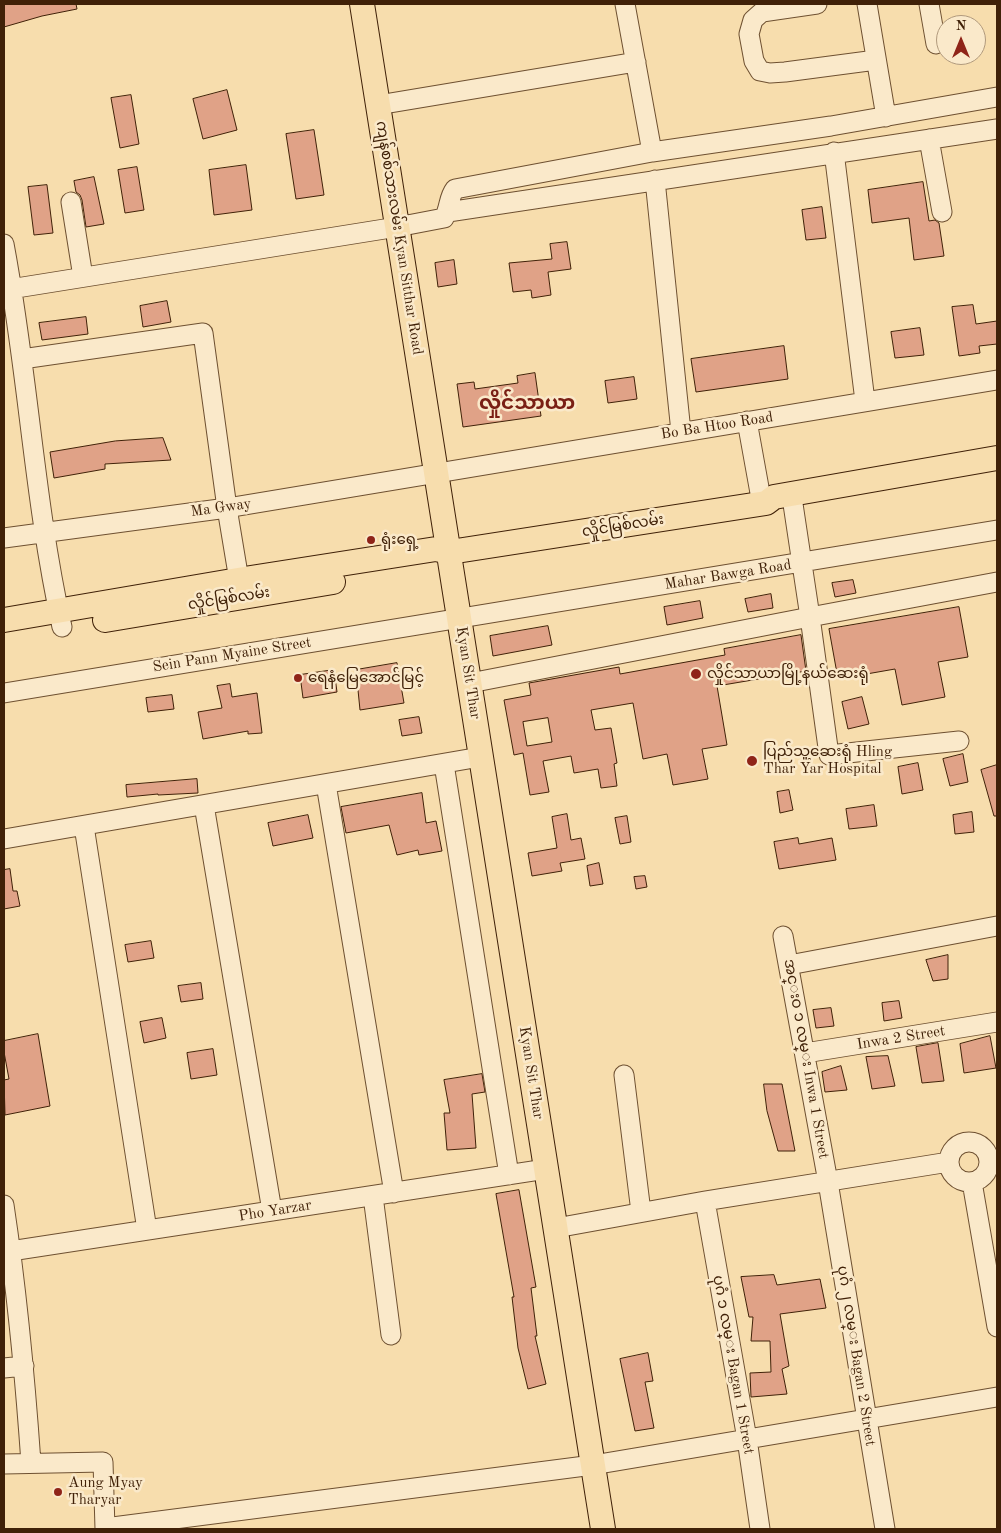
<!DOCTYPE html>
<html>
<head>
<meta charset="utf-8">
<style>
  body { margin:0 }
  #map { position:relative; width:1001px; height:1533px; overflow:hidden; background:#f7ddad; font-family:"Old Standard TT",serif }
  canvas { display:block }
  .frame { position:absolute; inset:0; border:5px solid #402108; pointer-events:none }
  .north { position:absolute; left:936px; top:15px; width:50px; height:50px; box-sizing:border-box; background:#fae9ca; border:1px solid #b0997c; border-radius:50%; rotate:0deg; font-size:14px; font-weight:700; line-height:20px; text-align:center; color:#402108 }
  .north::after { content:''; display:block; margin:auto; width:18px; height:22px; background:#8f2418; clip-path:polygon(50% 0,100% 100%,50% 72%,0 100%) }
</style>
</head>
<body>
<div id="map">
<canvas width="1001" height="1533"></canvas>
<div class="frame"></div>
<div class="north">N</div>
</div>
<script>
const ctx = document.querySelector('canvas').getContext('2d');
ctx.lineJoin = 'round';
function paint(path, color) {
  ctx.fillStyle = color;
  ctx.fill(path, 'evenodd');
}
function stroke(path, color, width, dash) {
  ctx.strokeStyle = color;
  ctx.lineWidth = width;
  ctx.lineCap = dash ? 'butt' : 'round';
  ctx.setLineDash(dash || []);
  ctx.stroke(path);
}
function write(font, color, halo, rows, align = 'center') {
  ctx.font = font + ' "Old Standard TT","Noto Sans Myanmar",serif';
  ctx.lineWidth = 5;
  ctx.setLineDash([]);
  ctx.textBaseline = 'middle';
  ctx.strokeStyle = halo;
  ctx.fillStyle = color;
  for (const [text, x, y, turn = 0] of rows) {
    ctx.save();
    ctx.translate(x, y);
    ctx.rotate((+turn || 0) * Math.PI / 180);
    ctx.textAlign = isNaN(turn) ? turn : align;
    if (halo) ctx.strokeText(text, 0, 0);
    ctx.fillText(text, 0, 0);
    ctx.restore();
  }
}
const building = new Path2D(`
  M4,4h72l1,5 -35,7 -38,11z
  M227,90l10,40 -34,9 -10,-40z
  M131,95l8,49 -19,4 -9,-50z
  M314,130l10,65 -28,4 -10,-65z
  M246,165l6,45 -38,5 -5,-45z
  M137,167l7,43 -19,3 -7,-43z
  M94,177l10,47 -18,3 -4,-27 -2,-5 -4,-3 -2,-11z
  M923,182l6,39 6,-1 4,3 5,33 -30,4 -5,-42 -37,5 -4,-33z
  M47,185l6,48 -19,2 -6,-48z
  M822,207l4,31 -20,2 -4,-30z
  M567,242l4,27 -23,3 3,23 -19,3 -1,-8 -18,2 -4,-29 43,-4 -2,-15z
  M454,260l3,24 -19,3 -3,-24z
  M167,301l4,21 -28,5 -3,-21z
  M973,305l3,19 21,-3v23l-18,2 1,7 -21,3 -7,-49z
  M86,317l2,17 -46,6 -3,-17z
  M920,328l4,27 -29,3 -4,-26z
  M784,346l4,33 -92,13 -5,-33z
  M535,373l6,43 -78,11 -6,-43 17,-2 1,7 43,-6 -1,-7z
  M634,377l3,22 -29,4 -3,-22z
  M163,438l8,22 -66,4v5l-51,9 -4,-26 65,-11z
  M853,580l3,13 -21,4 -3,-14z
  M771,594l2,14 -25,4 -3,-13z
  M700,601l3,17 -36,7 -3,-18z
  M959,607l9,50 -30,5 7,35 -43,8 -7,-36 -57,10 -9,-50z
  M548,626l4,19 -59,11 -3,-20z
  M801,635l5,36 -89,15 10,59 -25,4 6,30 -35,6 -6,-31 -24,5 -10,-56 -42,7 4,20 16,-2 6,35 -3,1 3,22 -16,2 -3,-19 -24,4 -3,-17 -28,5 6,31 -19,3 -7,-42 -9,2 -10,-55 27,-5 -2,-12 90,-16 1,7 105,-19 -1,-6zM548,718l4,24 -25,4 -4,-24z
  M397,663l7,40 -44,7 -4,-40z
  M334,670l3,22 -34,6 -3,-23z
  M230,684l2,13 25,-4 5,40 -14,1v-3l-45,8 -5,-27 24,-4 -5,-22z
  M172,695l2,14 -26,3 -2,-14z
  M862,697l7,27 -21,5 -6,-27z
  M419,717l3,16 -20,3 -3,-16z
  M963,754l5,28 -18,4 -7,-27z
  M918,763l5,27 -21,4 -4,-27z
  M997,765v51h-3l-13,-46z
  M197,779l1,14 -40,2v-1l-31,3 -1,-12z
  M789,790l4,20 -13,3 -3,-21z
  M422,793l4,30 10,-2 6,30 -23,4 -1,-5 -21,5 -8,-30 -43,8 -5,-26z
  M874,805l3,21 -28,3 -3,-20z
  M972,812l2,20 -19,2 -2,-19z
  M567,814l4,26 10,-2 4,21 -25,4 2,8 -30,5 -4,-23 29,-5 -5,-31z
  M308,815l5,23 -40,8 -5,-23z
  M627,816l4,26 -11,2 -5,-26z
  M798,838l1,6 33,-6 4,22 -57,9 -5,-27z
  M599,863l4,21 -13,2 -3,-20z
  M10,869l3,22h4l3,15 -16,3v-39z
  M645,876l2,11 -11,2 -2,-12z
  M151,941l3,17 -26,4 -3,-17z
  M948,955v24l-15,2 -7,-21z
  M201,983l2,16 -22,3 -3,-16z
  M899,1001l3,17 -18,3 -2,-18z
  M831,1008l3,18 -18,2 -3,-18z
  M162,1018l4,20 -22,5 -4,-21z
  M38,1034l12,72 -45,9 -1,-35 5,-1 -5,-27v-11z
  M990,1036l6,32 -32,5 -4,-29z
  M938,1043l6,38 -22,2 -6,-36z
  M213,1049l4,26 -26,4 -4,-26z
  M888,1056l7,30 -23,3 -6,-32z
  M841,1066l6,24 -22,2 -3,-20z
  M482,1074l3,18 -13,2 4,54 -29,2 -3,-37h6l-6,-33z
  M764,1084h18l13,67h-17l-11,-40z
  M519,1190l17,97 -5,1 6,48h-2l11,48 -18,5 -10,-41 -6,-51h2l-18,-103z
  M774,1275l3,10 43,-6 6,29 -46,6 9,52 -7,3 5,25 -36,3 -1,-24 21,-1 -1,-31h-19l2,-24h-4l-8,-40z
  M648,1353l5,28 -8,1 9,46 -19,3 -15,-72z`);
const minor = new Path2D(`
  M625,4l27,148
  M817,4l-55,8 -9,8 -4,14 5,27 6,10 10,2 15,-1 91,-12
  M867,4l19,113
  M929,4l7,40
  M378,105l258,-43
  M929,139l13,73
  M834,152l31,249
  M655,180l26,252
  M71,202l12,75
  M448,212l549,-83
  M4,244c24,127 30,257 58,383
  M4,290l393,-63 47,-9c6,-10 4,-20 11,-29l197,-37 179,-26 166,-29
  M22,359l181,-26 24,175 14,84
  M747,421l15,83
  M790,494l3,10 17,113 187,-35
  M4,538l223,-30 770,-128
  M470,683l340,-66 19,138 130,-14
  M4,693l993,-163
  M444,764l65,411
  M326,784l68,409
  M204,805l68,406
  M84,826l63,404
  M4,839l476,-82
  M783,936l45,246 57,347
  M789,965l208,-39
  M805,1053l192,-31
  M624,1075l17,137
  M949 1162a20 20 0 1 1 40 0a20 20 0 1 1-40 0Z
  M972,1182l25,145
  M373,1196l18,139
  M705,1201l42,238 13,90
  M4,1205c13,86 21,172 27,258
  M556,1228l149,-27 244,-39
  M4,1252l542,-83
  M4,1368l20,-2
  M4,1464l99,-2 2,67
  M105,1528l488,-63 404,-68`);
const major = new Path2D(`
  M362,4c81,508 160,1017 241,1525
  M4,620l234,-40 198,-31 14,3 316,-49 8,-6 223,-39
  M105,620l228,-38`);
const markers = [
  [371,540,5,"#8f2418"],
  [696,674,6,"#8f2418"],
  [298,678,5,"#8f2418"],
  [752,761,6,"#8f2418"],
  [58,1492,5,"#8f2418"]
];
const streetNames = [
  ["ကျန်စစ်သားလမ်း Kyan Sitthar Road",399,238,81],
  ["Bo Ba Htoo Road",717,426,-9],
  ["Ma Gway",221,508,-8],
  ["လှိုင်မြစ်လမ်း",623,526,-9],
  ["Mahar Bawga Road",728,575,-9],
  ["လှိုင်မြစ်လမ်း",229,599,-9],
  ["Sein Pann Myaine Street",232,655,-9],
  ["Kyan Sit Thar",468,673,81],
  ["Inwa 2 Street",901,1038,-9],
  ["အင္းဝ ၁ လမ္း Inwa 1 Street",806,1059,80],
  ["Kyan Sit Thar",531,1073,81],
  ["Pho Yarzar",275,1211,-9],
  ["ပုဂံ ၂ လမ္း Bagan 2 Street",856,1356,81],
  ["ပုဂံ ၁ လမ္း Bagan 1 Street",733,1365,80]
];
const poiNames = [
  ["ရုံးရှေ့",381,540],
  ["လှိုင်သာယာမြို့နယ်ဆေးရုံ",707,674],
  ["ရေနံမြေအောင်မြင့်",308,678],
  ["ပြည်သူ့ဆေးရုံ Hling",763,752],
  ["Thar Yar Hospital",763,769],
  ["Aung Myay",68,1483],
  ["Tharyar",68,1500]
];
const districtNames = [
  ["လှိုင်သာယာ",527,404]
];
paint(building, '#e0a287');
stroke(building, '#402108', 1);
stroke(minor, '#6e5031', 21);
stroke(major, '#402108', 26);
stroke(minor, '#fae9ca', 19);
stroke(major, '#f7ddad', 24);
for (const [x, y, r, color] of markers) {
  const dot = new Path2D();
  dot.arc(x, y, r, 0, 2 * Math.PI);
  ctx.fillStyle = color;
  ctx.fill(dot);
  stroke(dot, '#fae9ca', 2);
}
write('15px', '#402108', '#fae9ca', streetNames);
write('15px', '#402108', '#fae9ca', poiNames, 'left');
write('bold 20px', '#7a1f14', '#fae9ca', districtNames);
</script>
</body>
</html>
